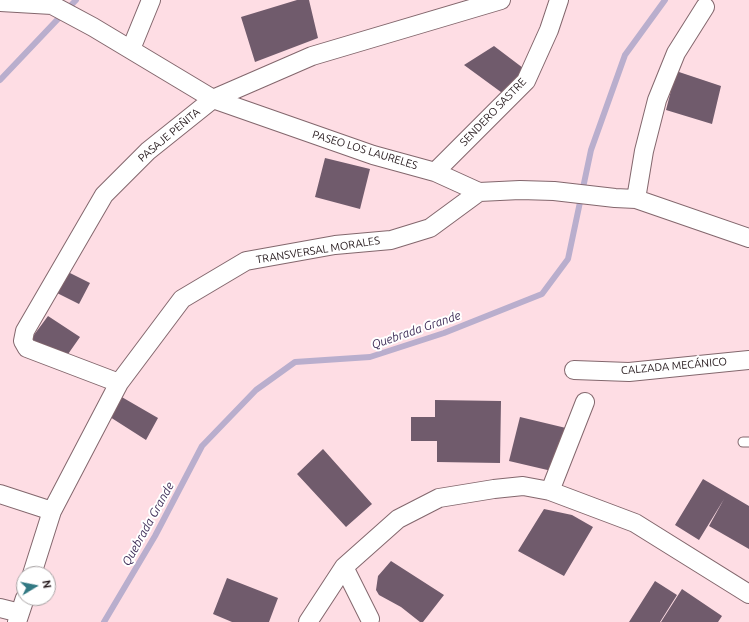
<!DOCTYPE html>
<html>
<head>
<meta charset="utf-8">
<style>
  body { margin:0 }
  #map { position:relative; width:749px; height:622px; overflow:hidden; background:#fedde4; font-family:Ubuntu,sans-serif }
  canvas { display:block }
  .north { position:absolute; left:16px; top:566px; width:40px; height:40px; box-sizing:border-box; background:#fff; border:1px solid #a8a3a4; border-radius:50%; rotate:80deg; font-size:11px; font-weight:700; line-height:16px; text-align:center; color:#25191c }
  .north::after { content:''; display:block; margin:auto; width:14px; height:18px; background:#327983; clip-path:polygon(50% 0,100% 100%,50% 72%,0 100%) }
</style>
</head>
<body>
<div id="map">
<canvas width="749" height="622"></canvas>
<div class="north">N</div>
</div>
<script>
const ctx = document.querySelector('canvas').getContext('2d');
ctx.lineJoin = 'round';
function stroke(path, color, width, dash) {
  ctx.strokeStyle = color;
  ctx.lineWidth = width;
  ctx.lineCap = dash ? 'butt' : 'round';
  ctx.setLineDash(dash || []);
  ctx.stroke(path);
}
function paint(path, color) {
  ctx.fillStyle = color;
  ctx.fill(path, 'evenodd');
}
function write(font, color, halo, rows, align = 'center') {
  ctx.font = font + ' Ubuntu,sans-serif';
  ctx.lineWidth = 4;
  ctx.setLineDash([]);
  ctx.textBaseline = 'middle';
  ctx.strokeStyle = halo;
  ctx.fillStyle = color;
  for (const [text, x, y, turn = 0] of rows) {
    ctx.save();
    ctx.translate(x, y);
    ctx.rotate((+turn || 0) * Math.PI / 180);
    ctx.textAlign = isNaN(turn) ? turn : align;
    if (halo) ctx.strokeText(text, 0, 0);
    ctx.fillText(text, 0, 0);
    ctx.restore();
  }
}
const stream = new Path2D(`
  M0,80l76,-80
  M104,622l51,-86 47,-90 54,-56 39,-28 75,-5 74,-24 98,-39 26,-35 23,-109 34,-95 40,-55`);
const building = new Path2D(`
  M297,0h12l9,38 -63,24 -14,-45z
  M494,46l33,25 -22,24 -41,-30z
  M676,71l45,15 -9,38 -46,-14z
  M325,158l45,11 -10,40 -45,-12z
  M64,270l26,13 -11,21 -26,-13z
  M48,316l32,21 -14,20 -35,-18z
  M120,396l38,22 -12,22 -36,-23z
  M435,400l66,1 -1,62 -63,-1v-21h-26v-24h24z
  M520,417l46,11 -10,44 -47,-11z
  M323,449l49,55 -26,23 -49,-53z
  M703,479l46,27v43l-40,-23 15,-27 -25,41 -24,-15z
  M544,509l28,6 21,12 -29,49 -46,-25z
  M391,561l53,34 -21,27h-3l-19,-15 -22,-12 -3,-5 2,-14z
  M227,578l51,20 -9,24h-37l-19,-8z
  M655,581l22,14 -17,27h-31z
  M682,589l40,27 -4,6h-57z`);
const service = new Path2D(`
  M743,442h6`);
const minor = new Path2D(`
  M0,2l52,3 41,22 120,72 160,56 62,17 44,20 41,-2 34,1 61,7 21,1 113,39
  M131,49l20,-49
  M435,172l91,-91 23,-51 10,-30
  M636,199l8,-48 13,-51 19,-47 29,-46
  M574,370l55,2 120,-12
  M119,383l-92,-35 -4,-7 2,-10 79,-136 44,-44 65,-52 99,-43 189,-56
  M550,491l35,-89
  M0,494l52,17
  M344,567l26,52
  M32,574l20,-63 67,-128 63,-84 64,-38 89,-16 56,-5 39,-12 49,-36
  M0,608l20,5
  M17,622l8,-24
  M308,622l36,-55 54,-48 41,-21 55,-9 29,-3 27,5 85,32 114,71`);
const streetNames = [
  ["SENDERO SASTRE",493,112,-46],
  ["PASAJE PEÑITA",169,135,-40],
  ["PASEO LOS LAURELES",365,150,17],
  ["TRANSVERSAL MORALES",318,250,-9],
  ["CALZADA MECÁNICO",674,366,-5]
];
const waterNames = [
  ["Quebrada Grande",416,330,-19],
  ["Quebrada Grande",148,524,-61]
];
stroke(stream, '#b9aecd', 6);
paint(building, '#705b6c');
stroke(service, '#83676d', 11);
stroke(minor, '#83676d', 20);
stroke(service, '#fff', 9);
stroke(minor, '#fff', 18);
write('11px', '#25191c', '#fff', streetNames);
write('italic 12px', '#402f59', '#fff', waterNames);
</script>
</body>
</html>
